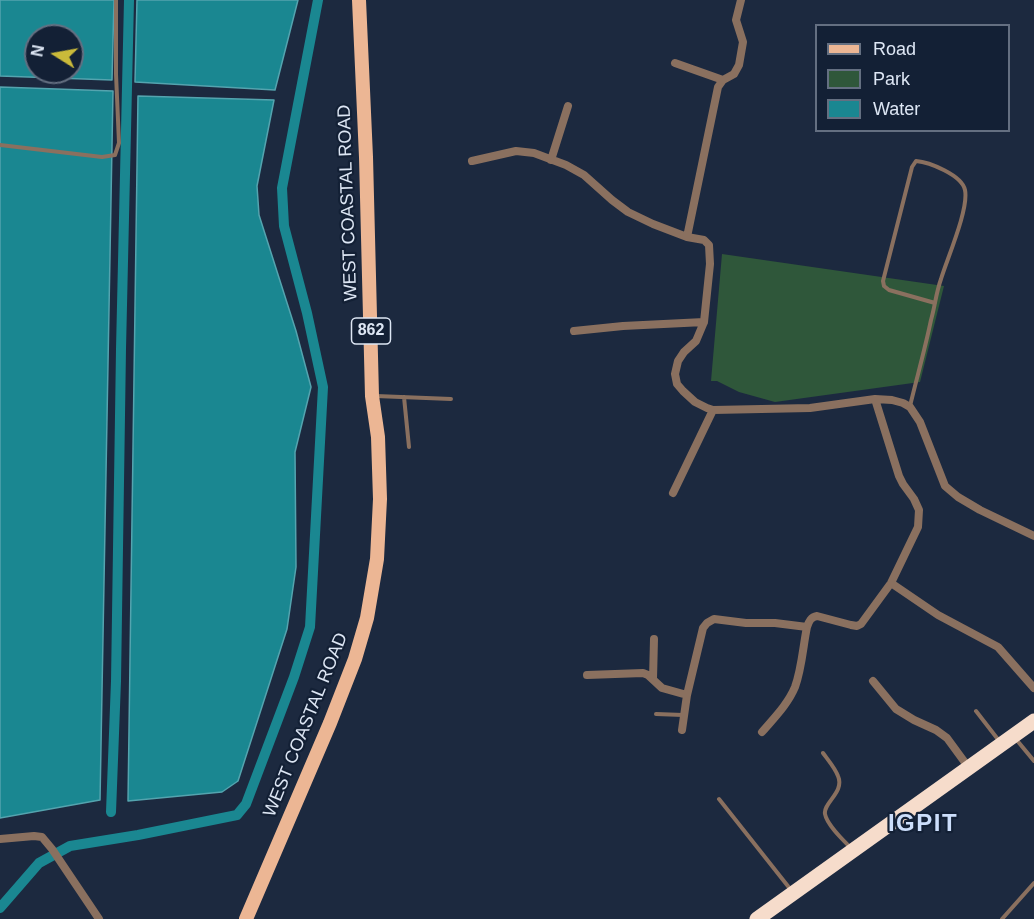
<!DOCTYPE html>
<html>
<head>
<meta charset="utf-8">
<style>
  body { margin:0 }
  #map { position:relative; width:1034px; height:919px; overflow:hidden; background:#1c293f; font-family:Helvetica,sans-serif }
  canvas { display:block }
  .legend { position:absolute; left:815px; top:24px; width:195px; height:108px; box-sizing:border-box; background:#132035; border:2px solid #646f81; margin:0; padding:8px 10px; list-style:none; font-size:18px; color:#dde6f4 }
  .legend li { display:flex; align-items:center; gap:12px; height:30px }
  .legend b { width:30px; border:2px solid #646f81 }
  .north { position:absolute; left:24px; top:24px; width:60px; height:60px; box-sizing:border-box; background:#132035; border:2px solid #646f81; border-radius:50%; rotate:281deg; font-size:16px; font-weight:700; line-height:24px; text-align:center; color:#dde6f4 }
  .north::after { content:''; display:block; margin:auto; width:21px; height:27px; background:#caba3a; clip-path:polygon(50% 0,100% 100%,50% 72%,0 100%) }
</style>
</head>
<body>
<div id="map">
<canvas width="1034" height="919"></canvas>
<ul class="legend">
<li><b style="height:8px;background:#ecb694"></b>Road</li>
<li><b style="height:16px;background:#2f573a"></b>Park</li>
<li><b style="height:16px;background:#1a8791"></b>Water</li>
</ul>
<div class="north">N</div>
</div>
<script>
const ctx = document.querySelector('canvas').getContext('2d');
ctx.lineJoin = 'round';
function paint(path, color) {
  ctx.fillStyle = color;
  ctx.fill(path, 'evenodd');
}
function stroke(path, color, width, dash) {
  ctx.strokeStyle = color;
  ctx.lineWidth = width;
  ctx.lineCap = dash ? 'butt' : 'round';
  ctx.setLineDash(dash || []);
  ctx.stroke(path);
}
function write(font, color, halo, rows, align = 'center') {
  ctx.font = font + ' Helvetica,sans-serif';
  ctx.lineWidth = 4.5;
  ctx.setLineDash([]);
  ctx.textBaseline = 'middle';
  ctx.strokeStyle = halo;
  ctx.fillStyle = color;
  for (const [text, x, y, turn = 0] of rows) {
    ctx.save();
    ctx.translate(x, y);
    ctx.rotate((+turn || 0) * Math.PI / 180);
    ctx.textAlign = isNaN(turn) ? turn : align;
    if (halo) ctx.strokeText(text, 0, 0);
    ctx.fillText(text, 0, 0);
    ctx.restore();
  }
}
const green = new Path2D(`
  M722,254l222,32 -24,96 -145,20 -36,-10 -22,-11h-6z`);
const water = new Path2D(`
  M0,0h114l-2,80 -112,-4zM36,36h36v36h-36z
  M137,0h161l-23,90 -140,-8z
  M0,87l113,4 -13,709 -100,18z
  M138,96l136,4 -17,86 2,29 37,116 15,56 -16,65 1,115 -9,62 -49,152 -16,11 -94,9z`);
const canal = new Path2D(`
  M111,812l5,-131 5,-332 8,-349
  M0,908l39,-45 31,-17 68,-11 99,-20 9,-11 48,-127 16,-50 13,-240 -16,-74 -23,-87 -2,-38 36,-188`);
const lane = new Path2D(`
  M0,145l102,12 13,-2 4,-12 -3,-69v-74
  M376,396l75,3
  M404,397l5,50
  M910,406c7,-29 15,-57 21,-86 4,-14 5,-27 10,-41 6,-20 28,-70 24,-89 -3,-15 -36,-28 -49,-29l-4,6 -29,114 1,5 5,4 46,13
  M976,711l24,31
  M656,714l27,1
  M1015,738l19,23
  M823,753c5,7 12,15 15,23 7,16 -15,27 -13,38 2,11 18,26 26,34
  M719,799l72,91
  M1002,919l32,-36`);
const street = new Path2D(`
  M675,63l48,17
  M551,160l17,-54
  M472,161l44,-10 18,2 32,12 18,10 28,25 16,12 25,12 34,13 17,3 5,5 1,19 -6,58 -8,19 -12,11 -6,9 -3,13 2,10 6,7 12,11 12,6 6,2 97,-2 65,-9 17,1 11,3 7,4 10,15 25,64 13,11 22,13 54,26
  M687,237l31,-150 5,-7 11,-6 5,-9 4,-23 -7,-22 5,-20
  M574,331l49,-5 81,-4
  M673,493l40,-83
  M891,583l47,32 60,32 36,41
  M587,675l56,-2 5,2 14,13 25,7
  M653,679l1,-40
  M873,681l23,28 18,11 22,10 11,8 22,30
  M682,730l5,-35 16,-67 4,-5 7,-4 32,4h29l32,4
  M762,732c12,-14 26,-28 33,-45 7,-19 8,-41 12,-60 2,-6 4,-10 10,-11l34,9 6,1 4,-2 30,-41 27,-56 1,-17 -5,-11 -11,-15 -4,-8 -24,-77
  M0,839l34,-3 8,1 10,12 47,70`);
const primary = new Path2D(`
  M246,919l84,-196 25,-64 12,-41 10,-59 3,-60 -2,-62 -6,-41 -6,-239 -7,-157`);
const highway = new Path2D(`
  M757,919l277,-198`);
const shields = [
  [371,331,39]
];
const shieldNames = [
  ["862",371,331]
];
const streetNames = [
  ["WEST COASTAL ROAD",348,203,-92],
  ["WEST COASTAL ROAD",306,725,-68]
];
const districtNames = [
  ["IGPIT",923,824]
];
paint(green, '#2f573a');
paint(water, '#1a8791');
stroke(water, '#54a4af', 1.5);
stroke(canal, '#1a8791', 10);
stroke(lane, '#8a705f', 4);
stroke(street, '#8a705f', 8);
stroke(primary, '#ecb694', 14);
stroke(highway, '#f6dccb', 15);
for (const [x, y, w] of shields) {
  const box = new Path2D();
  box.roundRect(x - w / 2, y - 13, w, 26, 4.5);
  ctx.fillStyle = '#132035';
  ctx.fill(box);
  stroke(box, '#dde6f4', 1.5);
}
write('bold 16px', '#dde6f4', null, shieldNames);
write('18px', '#dde6f4', '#132035', streetNames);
ctx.letterSpacing = '1.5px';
write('bold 24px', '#ccdefb', '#132035', districtNames);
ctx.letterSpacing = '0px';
</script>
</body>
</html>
